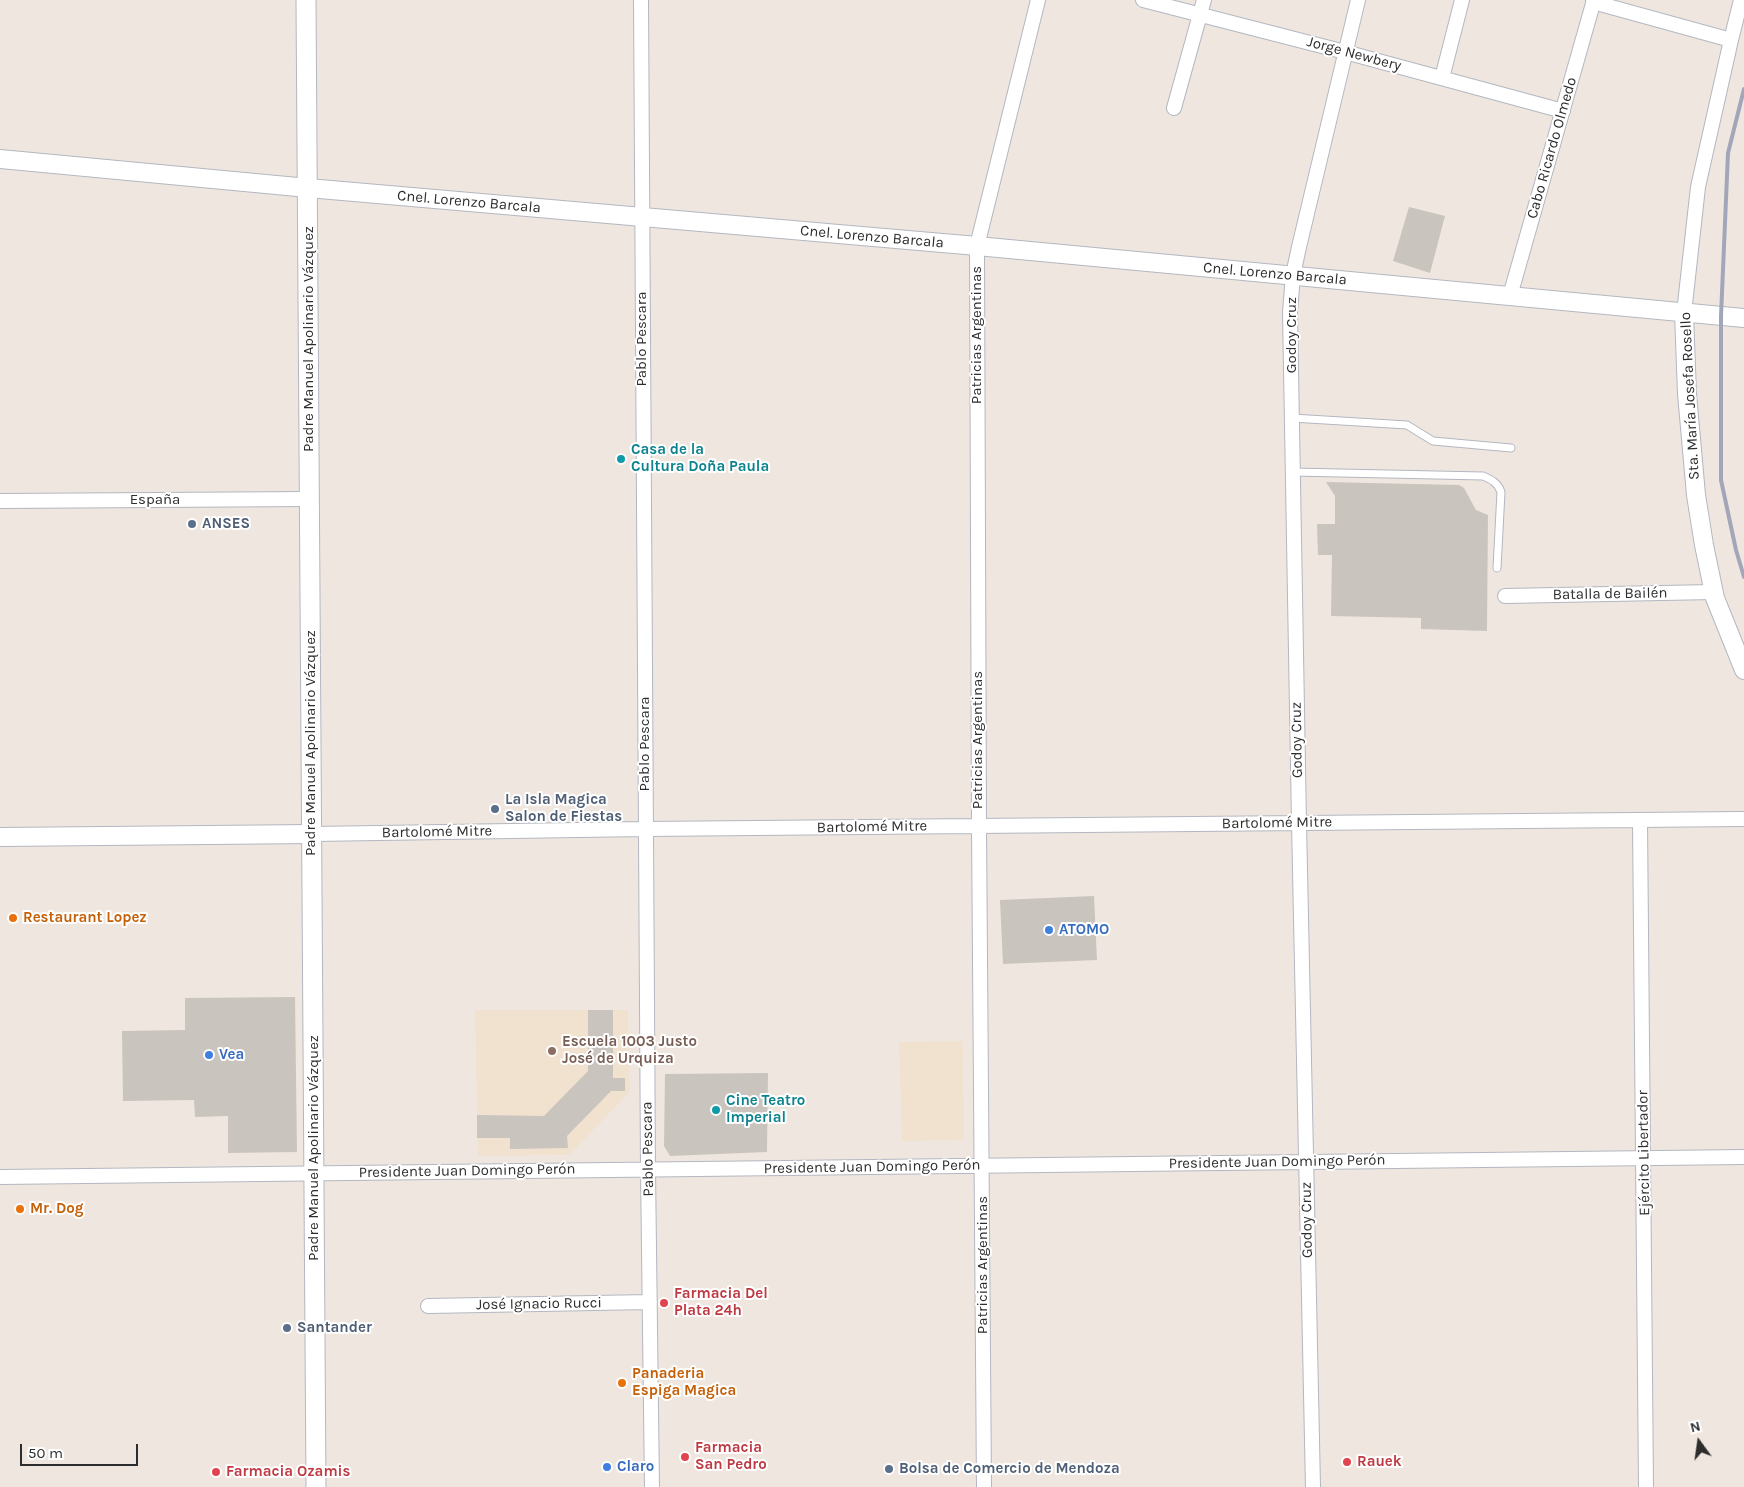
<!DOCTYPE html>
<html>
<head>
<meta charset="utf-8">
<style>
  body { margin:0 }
  #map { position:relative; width:1744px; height:1487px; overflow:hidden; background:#efe7df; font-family:Karla,sans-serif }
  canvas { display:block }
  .north { position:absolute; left:1674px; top:1417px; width:50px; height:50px; -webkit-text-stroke:4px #fff; paint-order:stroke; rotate:346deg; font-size:14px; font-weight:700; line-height:20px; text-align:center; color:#2d2d2d }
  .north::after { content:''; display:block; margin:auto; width:18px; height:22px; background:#2d2d2d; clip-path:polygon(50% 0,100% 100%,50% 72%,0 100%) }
  .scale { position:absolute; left:20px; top:1444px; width:118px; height:22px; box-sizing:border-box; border:2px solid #2d2d2d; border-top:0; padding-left:6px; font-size:15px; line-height:18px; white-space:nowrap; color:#2d2d2d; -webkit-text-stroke:4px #fff; paint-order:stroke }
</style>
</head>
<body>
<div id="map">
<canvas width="1744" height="1487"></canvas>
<div class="north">N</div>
<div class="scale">50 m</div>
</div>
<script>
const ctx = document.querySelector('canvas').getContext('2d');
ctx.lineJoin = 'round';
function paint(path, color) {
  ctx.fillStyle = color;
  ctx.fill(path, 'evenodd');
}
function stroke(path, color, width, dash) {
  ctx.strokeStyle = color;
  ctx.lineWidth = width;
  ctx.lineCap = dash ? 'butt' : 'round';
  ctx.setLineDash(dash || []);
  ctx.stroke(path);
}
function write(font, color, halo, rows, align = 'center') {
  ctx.font = font + ' Karla,sans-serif';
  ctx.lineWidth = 4;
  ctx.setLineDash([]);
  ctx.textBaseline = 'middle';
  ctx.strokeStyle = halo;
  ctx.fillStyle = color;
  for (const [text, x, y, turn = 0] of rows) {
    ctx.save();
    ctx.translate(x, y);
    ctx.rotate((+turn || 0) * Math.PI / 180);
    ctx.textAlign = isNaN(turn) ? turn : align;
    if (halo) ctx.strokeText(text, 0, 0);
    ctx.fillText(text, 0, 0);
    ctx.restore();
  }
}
const education = new Path2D(`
  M475,1010h153l2,82 -61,63 -91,1z
  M963,1041l1,99 -62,1 -3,-99z`);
const building = new Path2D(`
  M1409,207l36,9 -15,57 -37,-12z
  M1326,482l133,3 5,3 12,22 12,5 -1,116 -66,-2v-11l-90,-2 1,-61h-14l-1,-31h18v-28z
  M1094,896l3,64 -94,4 -3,-64z
  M295,997l2,155 -69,1v-37l-33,1 -1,-17 -71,1 -1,-70 63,-1v-32z
  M588,1010h25v68h12v13h-14l-44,45 1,12 -58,1v-11h-33v-23l67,1 44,-45z
  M768,1073l-1,79 -97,4 -6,-10 1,-72z`);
const service = new Path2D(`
  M1292,418l115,7 26,16 78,7
  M1293,472l190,4c9,4 15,7 18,16l-4,76`);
const minor = new Path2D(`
  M641,0l7,1169 4,318
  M1143,0l202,52 218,59
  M1593,2l138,38
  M1442,78l20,-78
  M1174,108l30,-108
  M1510,296l84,-296
  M1684,313l14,-126 33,-147 10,-40
  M0,501l310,-2
  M1505,596l209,-4
  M1640,820l6,667
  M312,834l333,-5 1099,-10
  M0,1177l1744,-20
  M428,1306l222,-4
  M984,1487l-5,-661 -2,-580 61,-246
  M1313,1487l-14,-664 -9,-511 3,-37 6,-28 59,-247`);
const tertiary = new Path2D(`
  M0,159l308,29 669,58 767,72
  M1684,313l3,81 9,101 8,50 11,53 29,72
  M0,837l312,-3`);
const secondary = new Path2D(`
  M306,0l10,1487`);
const rail = new Path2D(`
  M1744,89l-16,64 -7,163v164l15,70 8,27`);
const markers = [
  [621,459,5,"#0f9aa8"],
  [192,524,5,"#5c6f8a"],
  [495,809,5,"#5c6f8a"],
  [13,918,5,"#e8710a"],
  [1049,930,5,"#3f7fe0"],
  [552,1051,5,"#8d6e63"],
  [209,1055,5,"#3f7fe0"],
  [716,1110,5,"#0f9aa8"],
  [20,1209,5,"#e8710a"],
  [664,1303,5,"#e0444e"],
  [287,1328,5,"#5c6f8a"],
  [622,1383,5,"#e8710a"],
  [685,1457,5,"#e0444e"],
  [1347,1462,5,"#e0444e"],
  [607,1467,5,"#3f7fe0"],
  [889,1469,5,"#5c6f8a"],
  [216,1472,5,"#e0444e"]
];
const streetNames = [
  ["Jorge Newbery",1354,54,15],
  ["Cabo Ricardo Olmedo",1552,148,-74],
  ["Cnel. Lorenzo Barcala",469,202,5],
  ["Cnel. Lorenzo Barcala",872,237,5],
  ["Cnel. Lorenzo Barcala",1275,274,5],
  ["Patricias Argentinas",977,335,-90],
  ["Godoy Cruz",1292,335,-90],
  ["Padre Manuel Apolinario Vázquez",309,339,-90],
  ["Pablo Pescara",642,339,-90],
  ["Sta. María Josefa Rosello",1690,396,-93],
  ["España",155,500],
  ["Batalla de Bailén",1610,594,-1],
  ["Patricias Argentinas",978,740,-90],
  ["Godoy Cruz",1297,740,-91],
  ["Padre Manuel Apolinario Vázquez",311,743,-90],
  ["Pablo Pescara",645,744,-90],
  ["Bartolomé Mitre",1277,823,-1],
  ["Bartolomé Mitre",872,827,-1],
  ["Bartolomé Mitre",437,832,-1],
  ["Padre Manuel Apolinario Vázquez",314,1148,-90],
  ["Pablo Pescara",648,1149,-91],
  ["Ejército Libertador",1644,1153,-91],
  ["Presidente Juan Domingo Perón",1277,1162,-1],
  ["Presidente Juan Domingo Perón",872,1167,-1],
  ["Presidente Juan Domingo Perón",467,1171,-1],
  ["Godoy Cruz",1307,1220,-91],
  ["Patricias Argentinas",983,1265,-90],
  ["José Ignacio Rucci",539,1304,-1]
];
const cultureNames = [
  ["Casa de la",631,450],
  ["Cultura Doña Paula",631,467],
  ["Cine Teatro",726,1101],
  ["Imperial",726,1118]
];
const serviceNames = [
  ["ANSES",202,524],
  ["La Isla Magica",505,800],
  ["Salon de Fiestas",505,817],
  ["Santander",297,1328],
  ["Bolsa de Comercio de Mendoza",899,1469]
];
const foodNames = [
  ["Restaurant Lopez",23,918],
  ["Mr. Dog",30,1209],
  ["Panaderia",632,1374],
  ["Espiga Magica",632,1391]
];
const shopNames = [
  ["ATOMO",1059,930],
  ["Vea",219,1055],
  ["Claro",617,1467]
];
const educationNames = [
  ["Escuela 1003 Justo",562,1042],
  ["José de Urquiza",562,1059]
];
const healthNames = [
  ["Farmacia Del",674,1294],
  ["Plata 24h",674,1311],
  ["Farmacia",695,1448],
  ["San Pedro",695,1465],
  ["Rauek",1357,1462],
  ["Farmacia Ozamis",226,1472]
];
paint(education, '#f0e2cf');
paint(building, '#cac4be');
stroke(service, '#b3b7c1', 9);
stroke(minor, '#b3b7c1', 16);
stroke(tertiary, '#b3b7c1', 20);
stroke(secondary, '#b3b7c1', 21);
stroke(service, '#fff', 7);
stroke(minor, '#fff', 14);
stroke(tertiary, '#fff', 18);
stroke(secondary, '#fff', 19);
stroke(rail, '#a1a7b8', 4);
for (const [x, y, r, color] of markers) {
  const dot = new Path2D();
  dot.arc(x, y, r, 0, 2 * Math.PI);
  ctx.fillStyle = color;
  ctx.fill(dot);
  stroke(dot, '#fff', 2);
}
write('15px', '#2d2d2d', '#fff', streetNames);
write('bold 15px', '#0d838f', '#fff', cultureNames, 'left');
write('bold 15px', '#4e5e75', '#fff', serviceNames, 'left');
write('bold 15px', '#c56008', '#fff', foodNames, 'left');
write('bold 15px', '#366cbe', '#fff', shopNames, 'left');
write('bold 15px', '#785e54', '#fff', educationNames, 'left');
write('bold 15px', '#be3a42', '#fff', healthNames, 'left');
</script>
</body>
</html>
